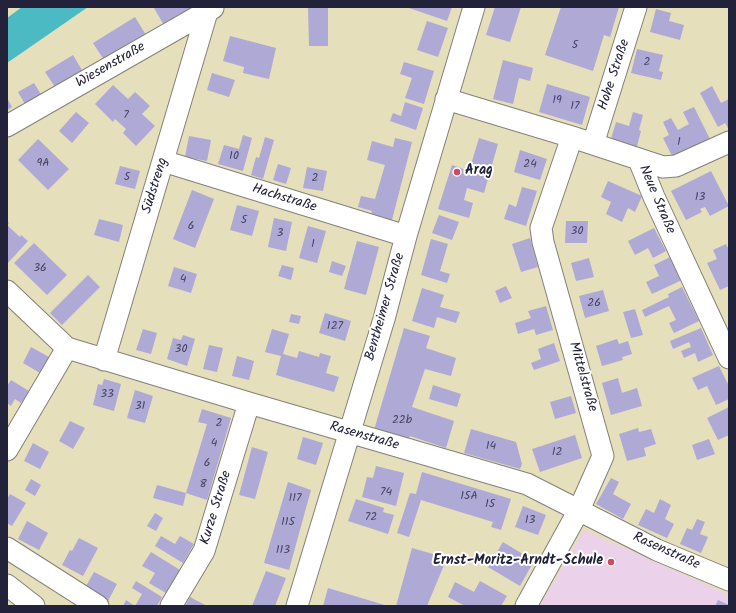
<!DOCTYPE html>
<html>
<head>
<meta charset="utf-8">
<style>
  body { margin:0 }
  #map { position:relative; width:736px; height:613px; overflow:hidden; background:#e6dfbb; font-family:Kalam,sans-serif }
  canvas { display:block }
  .frame { position:absolute; inset:0; border:8px solid #22223b; pointer-events:none }
</style>
</head>
<body>
<div id="map">
<canvas width="736" height="613"></canvas>
<div class="frame"></div>
</div>
<script>
const ctx = document.querySelector('canvas').getContext('2d');
ctx.lineJoin = 'round';
function paint(path, color) {
  ctx.fillStyle = color;
  ctx.fill(path, 'evenodd');
}
function stroke(path, color, width, dash) {
  ctx.strokeStyle = color;
  ctx.lineWidth = width;
  ctx.lineCap = dash ? 'butt' : 'round';
  ctx.setLineDash(dash || []);
  ctx.stroke(path);
}
function write(font, color, halo, rows, align = 'center') {
  ctx.font = font + ' Kalam,sans-serif';
  ctx.lineWidth = 4;
  ctx.setLineDash([]);
  ctx.textBaseline = 'middle';
  ctx.strokeStyle = halo;
  ctx.fillStyle = color;
  for (const [text, x, y, turn = 0] of rows) {
    ctx.save();
    ctx.translate(x, y);
    ctx.rotate((+turn || 0) * Math.PI / 180);
    ctx.textAlign = isNaN(turn) ? turn : align;
    if (halo) ctx.strokeText(text, 0, 0);
    ctx.fillText(text, 0, 0);
    ctx.restore();
  }
}
const built = new Path2D(`
  M584,530l145,65v11h-189z`);
const water = new Path2D(`
  M22,7h66l-81,56v-45z`);
const building = new Path2D(`
  M156,7h44l-35,20 -11,-19z
  M308,7h20v39h-19z
  M406,7h46l-5,14z
  M495,7h26l-11,35 -24,-7z
  M561,7h58l-9,30 -6,-2 -11,36 -48,-16z
  M656,9l15,4 -2,8 15,4 -4,15 -30,-8z
  M135,17l11,18 -42,25 -11,-17z
  M427,21l21,7 -10,29 -21,-7z
  M230,36l46,12 -7,31 -26,-6 1,-6 -21,-6z
  M637,49l26,6 -4,16 4,1 -2,8 -30,-7z
  M73,55l9,15 -27,17 -10,-15z
  M503,60l30,8 -3,13 -11,-3 -6,26 -20,-5z
  M404,62l30,9 -10,33 -19,-6 7,-20 -12,-4z
  M212,73l23,7 -6,17 -22,-7z
  M34,83l8,13 -16,10 -8,-14z
  M547,84l43,13 -8,28 -43,-13z
  M113,85l15,14 7,-7 15,14 -8,8 13,12 -19,20 -13,-13 3,-4 -11,-10 -2,3 -18,-18z
  M712,86l9,17 8,-4 -1,29 -3,-5 -7,4 -18,-34z
  M7,98l5,9 -5,3z
  M405,102l18,6 -7,22 -26,-9 3,-8 8,3z
  M694,107l16,32 -37,19 -10,-20 6,-3 -6,-13 8,-4 7,12 11,-6 -6,-12z
  M76,112l13,11 -17,20 -13,-12z
  M633,112l10,3 -4,15 2,1 -5,19 -26,-8 6,-20 13,4z
  M243,135l9,3 -9,33 -25,-7 6,-19 15,4z
  M189,136l22,4 -4,21 -22,-4z
  M265,137l9,3 -11,39 -12,-4 5,-18 3,1z
  M395,138l17,4 -20,78 -21,-6 1,-3 -14,-4 3,-11 14,3 10,-34 -18,-5 5,-19 21,6z
  M479,138l19,6 -14,49 -17,-5 -3,12 9,3 -4,15 -31,-9 14,-44 17,6z
  M38,139l31,30 -21,21 -30,-30z
  M520,150l27,9 -7,21 -26,-8z
  M278,164l13,4 -5,16 -13,-4z
  M120,166l20,5 -5,18 -20,-5z
  M307,167l20,4 -4,20 -20,-3z
  M711,171l18,35 -19,10 -5,-9 -5,2 2,3 -16,8 -15,-29z
  M608,181l34,15 -7,16 -7,-4 -6,14 -16,-8 5,-12 -10,-5z
  M522,187l15,4 -11,35 -22,-7 5,-15 7,3z
  M192,190l22,9 -19,49 -22,-9z
  M237,205l22,6 -7,25 -22,-6z
  M439,215l20,7 -7,18 -20,-7z
  M274,218l18,4 -6,29 -18,-4z
  M99,219l24,6 -4,17 -25,-7z
  M7,221l2,2 -2,2 13,12 1,-2 7,6 -21,23z
  M566,221h22l-1,22h-22z
  M308,226l18,5 -9,32 -18,-5z
  M654,228l12,23 -13,7 -5,-10 -13,7 -7,-14z
  M530,238l8,29 -17,5 -9,-28z
  M431,239l17,5 -8,27 10,3 -3,9 -26,-8z
  M357,241l22,6 -13,48 -22,-6z
  M34,243l33,32 -20,20 -33,-32z
  M726,244l3,6v36l-9,4 -13,-27 10,-4 -4,-9z
  M670,257l12,23 -30,14 -6,-12 13,-6 -5,-11z
  M589,258l5,19 -18,4 -5,-18z
  M332,261l14,5 -4,10 -13,-4z
  M282,265l12,3 -3,12 -13,-4z
  M174,267l23,7 -6,19 -23,-7z
  M88,275l12,12 -38,38 -12,-12z
  M506,286l6,12 -12,5 -5,-12z
  M682,287l17,34 -25,12 -5,-10 7,-3 -7,-14 -24,11 -3,-7 27,-13 -1,-3z
  M422,288l22,7 -4,12 20,5 -4,11 -19,-6 -3,11 -22,-7z
  M603,290l6,21 -24,7 -6,-22z
  M546,306l7,24 -17,5 -2,-6 -16,5 -3,-11 16,-5 -3,-7z
  M635,309l8,26 -12,3 -8,-26z
  M325,313l26,8 -6,20 -26,-8z
  M291,314l10,2 -2,8 -10,-2z
  M404,328l26,8 -4,12 30,10 -5,18 -26,-7 -13,38 42,14 -8,27 -36,-12 -2,5 -34,-11z
  M701,328l12,27 -15,7 -3,-9 -11,5 -3,-7 10,-4 -2,-5 -16,7 -3,-8z
  M143,329l14,4 -6,21 -15,-4z
  M272,329l17,5 -6,20 14,4 2,-7 20,6 1,-4 11,3 -5,17 13,4 -5,15 -58,-17 5,-19 -16,-4z
  M183,335l12,4 -8,27 -20,-7 6,-21 8,2z
  M617,339l2,5 9,-3 4,13 -10,3 1,3 -21,6 -6,-20z
  M554,343l6,18 -26,9 -3,-7 10,-4 -3,-10z
  M209,345l14,3 -6,24 -14,-3z
  M31,347l18,10 -9,16 -17,-10z
  M237,356l17,5 -5,19 -17,-4z
  M719,366l10,20v13l-13,6 -9,-19 -9,4 -6,-12z
  M618,378l4,15 15,-5 5,18 -31,9 -9,-32z
  M104,379l17,5 -7,27 -21,-6 5,-21 4,1z
  M11,380l18,11 -8,12 -6,-4 -4,7 -4,-3v-17z
  M433,385l28,9 -4,13 -28,-8z
  M135,390l18,6 -8,27 -18,-5z
  M571,396l5,17 -21,6 -5,-17z
  M729,407v28l-11,5 -11,-22z
  M202,409l29,9 -24,82 -21,-7 21,-69 -9,-2z
  M70,421l15,7 -12,21 -14,-8z
  M638,428l1,4 12,-3 5,15 -12,4 2,8 -19,5 -8,-27z
  M471,429l45,13 6,22 -2,5 -56,-16z
  M575,435l7,23 -42,14 -8,-23z
  M303,437l20,6 -7,22 -19,-6z
  M709,439l6,15 -18,6 -5,-15z
  M33,443l16,9 -9,17 -16,-8z
  M252,447l16,5 -13,47 -16,-4z
  M376,466l28,7 -8,33 -34,-9 5,-20 6,1z
  M422,472l89,27 -10,31 -10,-3 2,-5 -72,-22 -12,37 -12,-4 13,-40 6,1z
  M611,478l8,4 -6,12 18,10 -8,15 -27,-15z
  M31,479l10,6 -6,11 -10,-6z
  M288,482l23,8 -22,80 -25,-7z
  M157,485l29,8 -3,13 -30,-8z
  M10,494l16,9 -14,23 -5,-3v-24z
  M356,499l28,9 -1,4 11,3 -6,19 -40,-13z
  M660,499l11,6 -6,14 9,5 -7,14 -29,-13 8,-16 8,4z
  M523,506l23,9 -8,20 -23,-8z
  M155,513l8,5 -7,13 -9,-5z
  M697,519l8,3 -5,12 8,3 -7,16 -21,-9 7,-16 5,2z
  M27,521l21,12 -9,17 -21,-11z
  M161,536l14,8 5,-8 14,8 -11,19 -28,-17z
  M79,538l19,10 -15,28 -21,-11 8,-15 2,1z
  M503,542l31,19 -14,25 -32,-19z
  M412,548l35,10 -20,48h-31z
  M151,552l29,18 -14,23 -17,-10 6,-10 -13,-7z
  M266,571l20,7 -11,28h-23z
  M94,572l23,12 -9,17 -23,-13z
  M136,581l26,16 -5,9h-34l3,-6 9,6 7,-12 -10,-6z
  M480,581l27,15 -6,10h-36l-17,-9 7,-15 19,10z
  M328,588l60,18h-65z
  M190,597l17,9h-22z
  M718,600l11,5v1h-14z`);
const minor = new Path2D(`
  M446,99l126,38 91,30 13,-1 53,-24
  M7,126l206,-118
  M593,144l43,-137
  M639,160l15,37 75,161
  M163,161l243,75
  M7,291l60,57 182,55 278,81 130,66 72,30
  M104,360l103,-348
  M7,450l60,-102
  M7,548l91,58
  M7,585l27,21
  M171,606l33,-55 45,-148
  M297,606l87,-287 22,-83 68,-229
  M526,606l53,-96 24,-54 -60,-214 -2,-14 31,-91`);
const markers = [
  [457,172,4,"#d1495b"],
  [611,562,4,"#d1495b"]
];
const numberNames = [
  ["5",575,46],
  ["2",647,63],
  ["19",557,101],
  ["17",575,107],
  ["7",126,116],
  ["1",679,143],
  ["10",234,157],
  ["9A",43,164],
  ["24",530,165],
  ["5",127,178],
  ["2",315,179],
  ["13",700,198],
  ["5",244,221],
  ["6",191,227],
  ["30",577,232],
  ["3",280,234],
  ["1",313,245],
  ["36",40,269],
  ["4",183,280],
  ["26",594,304],
  ["127",335,327],
  ["30",181,350],
  ["33",107,395],
  ["31",140,407],
  ["22b",402,421],
  ["2",219,424],
  ["4",214,444],
  ["14",491,447],
  ["12",557,453],
  ["6",207,464],
  ["8",203,485],
  ["74",386,493],
  ["15A",469,497],
  ["117",295,499],
  ["15",490,505],
  ["72",371,518],
  ["13",530,521],
  ["115",288,523],
  ["113",283,551]
];
const streetNames = [
  ["Wiesenstraße",111,66,-30],
  ["Hohe Straße",615,75,-72],
  ["Südstreng",156,186,-73],
  ["Hachstraße",284,199,17],
  ["Neue Straße",656,200,67],
  ["Bentheimer Straße",386,307,-74],
  ["Mittelstraße",582,377,74],
  ["Rasenstraße",364,437,16],
  ["Kurze Straße",217,508,-73],
  ["Rasenstraße",666,552,24]
];
const poiNames = [
  ["Arag",465,172],
  ["Ernst-Moritz-Arndt-Schule",603,562,"right"]
];
paint(built, '#ecd1eb');
paint(water, '#4bbac2');
paint(building, '#afa9d6');
stroke(minor, '#84807b', 23);
stroke(minor, '#fff', 21);
for (const [x, y, r, color] of markers) {
  const dot = new Path2D();
  dot.arc(x, y, r, 0, 2 * Math.PI);
  ctx.fillStyle = color;
  ctx.fill(dot);
  stroke(dot, '#fff', 1.5);
}
write('12px', '#454462', null, numberNames);
write('14px', '#22223b', '#fff', streetNames);
write('bold 14px', '#22223b', '#fff', poiNames, 'left');
</script>
</body>
</html>
